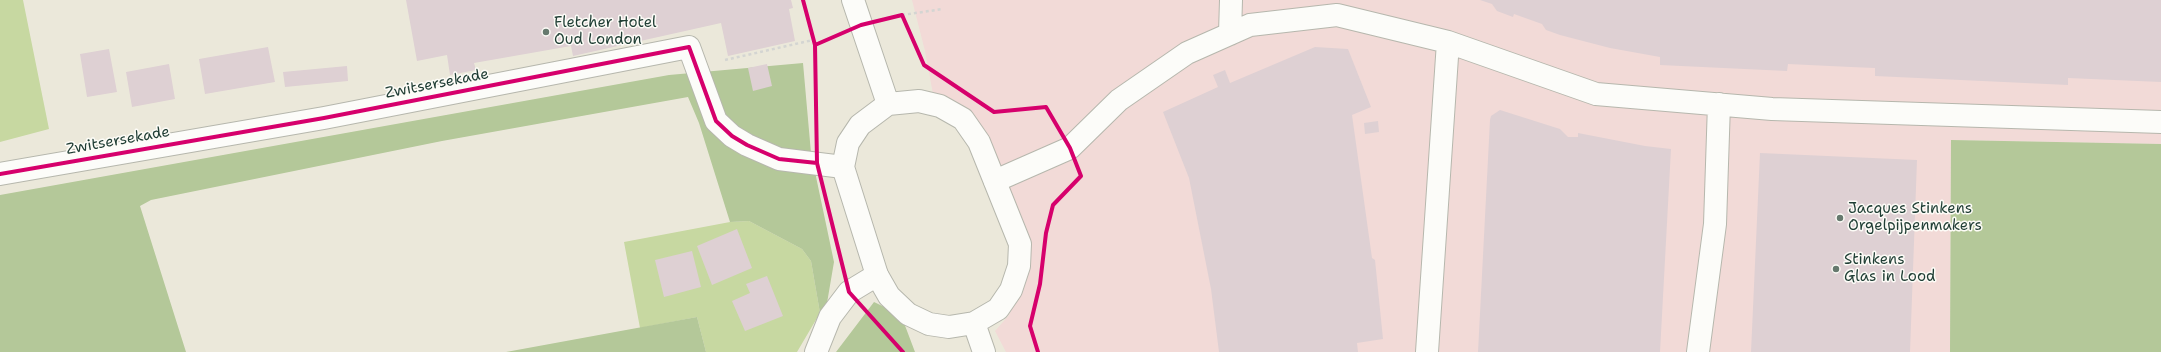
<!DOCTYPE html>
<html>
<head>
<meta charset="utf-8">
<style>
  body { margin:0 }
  canvas { display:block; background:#ebe8da }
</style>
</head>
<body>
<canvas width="2161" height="352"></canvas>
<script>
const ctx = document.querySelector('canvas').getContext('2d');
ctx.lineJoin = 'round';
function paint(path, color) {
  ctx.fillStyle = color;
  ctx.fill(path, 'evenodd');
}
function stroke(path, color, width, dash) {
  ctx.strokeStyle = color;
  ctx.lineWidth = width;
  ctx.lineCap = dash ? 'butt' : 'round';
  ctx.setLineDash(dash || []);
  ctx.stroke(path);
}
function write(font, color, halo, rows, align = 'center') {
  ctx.font = font + ' "Shantell Sans",sans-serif';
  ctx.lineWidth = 3;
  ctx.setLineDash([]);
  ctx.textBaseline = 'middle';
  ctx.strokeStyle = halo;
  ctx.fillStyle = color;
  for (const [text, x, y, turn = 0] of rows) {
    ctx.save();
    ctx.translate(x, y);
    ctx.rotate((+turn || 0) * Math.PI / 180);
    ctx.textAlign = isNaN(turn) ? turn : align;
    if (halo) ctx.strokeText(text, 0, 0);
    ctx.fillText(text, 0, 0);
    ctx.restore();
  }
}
const built = new Path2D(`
  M912,0h1249v144l-210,-4 -1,212h-944l-11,-21 14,-16 18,-39 -56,-163 -38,-19 -8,-43z`);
const green = new Path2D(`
  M0,0h23l26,129 -49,13z
  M749,221l53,28 9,12 9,52 -23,39h-91l-9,-35 -57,11 -16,-86 106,-20z`);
const forest = new Path2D(`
  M803,63l8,90 23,109 -7,41 -7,10 -9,-52 -9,-12 -53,-28 -19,1 -31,-99 -11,-26 -246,44 -291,59 -11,6 46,146h-186v-157l669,-120z
  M1951,140l210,4v208h-211z
  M874,302l27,13 14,37h-79z
  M697,317l9,35h-200z`);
const building = new Path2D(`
  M406,0h385l2,8 -4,1 6,32 -67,15 -7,-33 -148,33 -2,-10 -97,17 2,7 -26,5 -3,-20 -30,6z
  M1480,0h681v82l-93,-4v7l-193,-9v-8l-24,-1 -63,-3 -1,7 -127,-6v-8l-50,-9 -50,-13 -14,-5 -4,-6 -28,-10 -1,3 -16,-6 -5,-7z
  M268,47l7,35 -70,12 -6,-35z
  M1315,47l33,2 23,58 -19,8 20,143 3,2 8,79 -26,4 1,9h-139l-8,-63 -22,-111 -26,-66 55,-25 -5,-12 12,-5 5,13z
  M109,49l8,43 -30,5 -7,-43z
  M169,64l6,35 -43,8 -6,-35z
  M767,64l5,22 -19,5 -5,-23z
  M347,66l1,15 -63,6 -2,-15z
  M1500,110l60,19 8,8h10v-4l67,13 26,3 -11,203h-182l12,-232 1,-4z
  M1378,121l1,11 -14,2 -1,-11z
  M1760,153l157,7 -7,192h-159z
  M737,229l15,39 -40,17 -15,-39z
  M692,251l9,36 -37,10 -9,-37z
  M767,276l16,40 -38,15 -13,-30 18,-8 -4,-9z`);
const path = new Path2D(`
  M902,15l41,-6
  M725,60l88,-20`);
const minor = new Path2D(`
  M1230,34l1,-34
  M0,174l324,-56 365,-71 27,74 16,15 15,9 32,14 64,8
  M995,181l75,-33 49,-48 68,-47 63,-28 87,-10 111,27 148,52 176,15 389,13
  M816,352l14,-35 19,-25 28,-17
  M1427,352l21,-310
  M1698,352l17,-128 4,-120`);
const major = new Path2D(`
  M853,0l35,104
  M919,101l21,5 23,13 16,23 41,102 -1,22 -8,24 -13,19 -24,14 -25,4 -20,-3 -21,-10 -19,-18 -12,-21 -34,-108 5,-24 12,-18 28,-21z
  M974,323l10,29`);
const cycleway = new Path2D(`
  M803,0l12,45 2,118 32,129 54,60
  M815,45l46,-20 41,-10 22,50 70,47 52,-5 24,41 11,28 -28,29 -7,28 -6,51 -10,42 8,26
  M0,174l324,-56 365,-71 27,74 16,15 15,9 32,14 38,4`);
const markers = [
  [546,32,4,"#66796e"],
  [1840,218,4,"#66796e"],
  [1836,269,4,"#66796e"]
];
const poiNames = [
  ["Fletcher Hotel",554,23],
  ["Oud London",554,40],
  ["Jacques Stinkens",1848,209],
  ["Orgelpijpenmakers",1848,226],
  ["Stinkens",1844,260],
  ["Glas in Lood",1844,277]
];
const streetNames = [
  ["Zwitsersekade",437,84,-11],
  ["Zwitsersekade",118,141,-10]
];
paint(built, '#f2dad7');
paint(green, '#c7d8a1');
paint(forest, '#b4c899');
paint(building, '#ded0d3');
stroke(minor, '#b6b7ad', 24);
stroke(major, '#b6b7ad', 24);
stroke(path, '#d4d5d2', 2.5, [3, 3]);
stroke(minor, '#fcfcf9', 22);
stroke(major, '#fcfcf9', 22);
stroke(cycleway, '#d6006c', 4);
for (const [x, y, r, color] of markers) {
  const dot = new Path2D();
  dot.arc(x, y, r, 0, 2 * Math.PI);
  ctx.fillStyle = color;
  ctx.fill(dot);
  stroke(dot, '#fdfcf7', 1.5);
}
write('15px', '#1f3d34', '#fdfcf7', poiNames, 'left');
write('15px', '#1f3d34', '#fdfcf7', streetNames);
</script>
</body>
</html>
